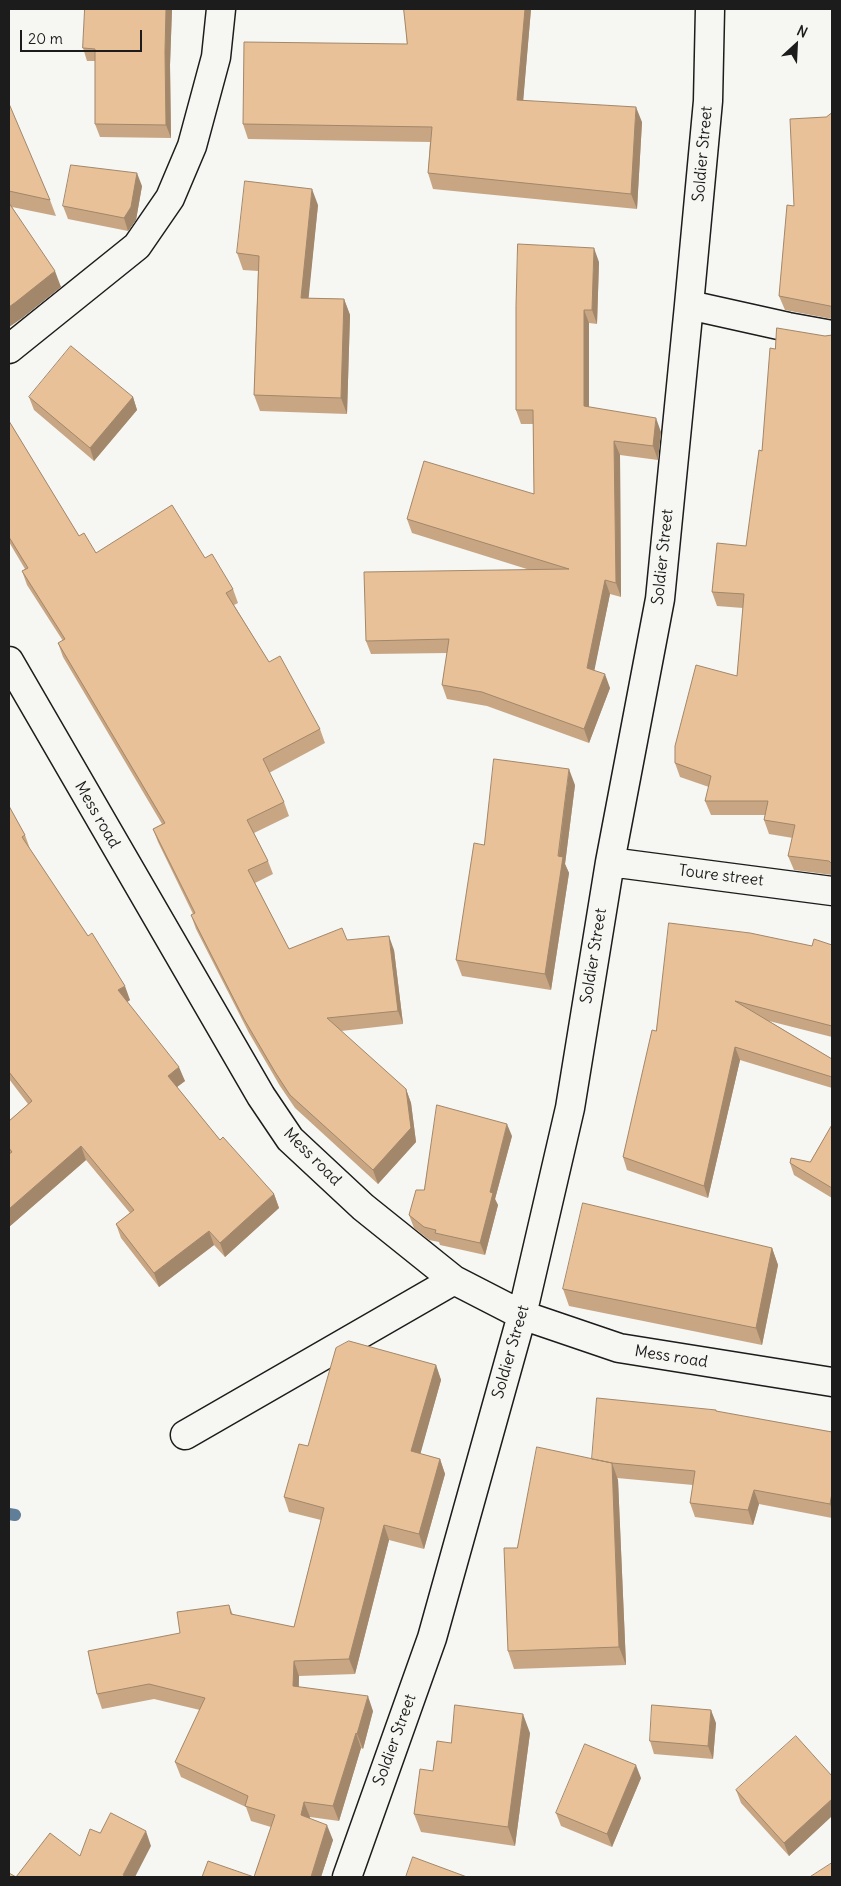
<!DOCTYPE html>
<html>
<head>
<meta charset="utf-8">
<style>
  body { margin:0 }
  #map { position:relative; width:841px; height:1886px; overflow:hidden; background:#f6f6f2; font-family:Delius,sans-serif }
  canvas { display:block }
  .frame { position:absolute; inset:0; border:10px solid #1c1c1c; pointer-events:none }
  .north { position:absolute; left:771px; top:20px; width:50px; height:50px; -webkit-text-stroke:4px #f6f6f2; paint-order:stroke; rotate:25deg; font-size:14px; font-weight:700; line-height:20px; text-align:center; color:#1c1c1c }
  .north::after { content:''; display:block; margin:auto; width:18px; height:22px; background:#1c1c1c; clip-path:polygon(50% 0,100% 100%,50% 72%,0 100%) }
  .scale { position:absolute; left:20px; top:30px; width:122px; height:22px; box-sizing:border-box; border:2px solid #1c1c1c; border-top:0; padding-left:6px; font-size:15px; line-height:18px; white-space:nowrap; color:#1c1c1c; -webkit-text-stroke:4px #f6f6f2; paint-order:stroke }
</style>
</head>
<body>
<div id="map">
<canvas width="841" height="1886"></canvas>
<div class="frame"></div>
<div class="north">N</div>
<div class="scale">20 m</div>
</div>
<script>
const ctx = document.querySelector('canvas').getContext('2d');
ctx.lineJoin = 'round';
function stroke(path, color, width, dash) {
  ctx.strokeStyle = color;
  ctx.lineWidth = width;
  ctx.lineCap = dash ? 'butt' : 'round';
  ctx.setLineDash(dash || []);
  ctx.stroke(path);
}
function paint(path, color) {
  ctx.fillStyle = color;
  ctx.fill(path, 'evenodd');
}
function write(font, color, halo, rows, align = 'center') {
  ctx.font = font + ' Delius,sans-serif';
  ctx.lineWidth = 4.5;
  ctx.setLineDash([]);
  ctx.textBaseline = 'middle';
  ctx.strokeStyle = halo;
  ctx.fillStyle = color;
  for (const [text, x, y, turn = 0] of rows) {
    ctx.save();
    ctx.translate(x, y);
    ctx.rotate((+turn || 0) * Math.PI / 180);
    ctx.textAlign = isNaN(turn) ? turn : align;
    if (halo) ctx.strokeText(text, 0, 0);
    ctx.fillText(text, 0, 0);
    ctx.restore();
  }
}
const stream = new Path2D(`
  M9,1514l6,1`);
const minor = new Path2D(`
  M689,305l99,22 44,8
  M9,349l128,-103 33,-48 22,-52 24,-89 5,-48
  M9,661l252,435 29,43 73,68 91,73 68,35 97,33 213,34
  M610,862l222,29
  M185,1435l269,-155
  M347,1877l85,-239 90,-323 48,-207 40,-246 50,-263 29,-294 19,-204 2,-92`);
const wall = new Path2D(`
  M85,9h87l-2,56 1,73 -71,-1 -5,-13v-63h-8l-4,-13z
  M404,9h127l-8,91 119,22 -5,87 -204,-20 -5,-16 2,-31 -182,-3 -5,-15 164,-80z
  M9,107l41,93 6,16 -44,-9 49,80 -39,31 -13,9z
  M832,113v206l-47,-9 -6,-14 15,-90 32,-89z
  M142,186l-6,34 -8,11 -60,-12 -5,-13z
  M318,205l-10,93 36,1 6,16 -3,99 -87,-3 -6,-16 4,-124 -15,-1 -6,-17z
  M599,262l-2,62 -8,-1v84l72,25 -3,28 -38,-5 1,142 -11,-3 -16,76 16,18 -21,55 -102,-37 -40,-7 -5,-14 5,-32 -76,1 -5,-13 164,-71 -118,-37 -5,-14 127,-25 -1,-70h-12l-5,-14z
  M832,335v540l-38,-5 -6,-14 5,-18 -24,-4 -5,-14 1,-5h-54l-6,-14 4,-14 -29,-10 -5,-14 62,-87 6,-68 -26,-2 -5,-14 34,-46 16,-95 13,-102 50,-13z
  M29,397h104l4,13 -43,51 -60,-51z
  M9,421l70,115 17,17 109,5 28,31 5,14 -4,2 35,57 51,67 5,14 -56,30 15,29 5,14 -35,17 14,28 5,13 -18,9 34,66 58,-9 47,10 9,74 -62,7 65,58 5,14 5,39 -38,42 -83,-76 -15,-22 -31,-53 -53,-104 -5,-14 2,-1 -35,-72 -5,-13 9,-5 -99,-167 -5,-14 5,-2 -36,-56 -5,-14 3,-2 -16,-27z
  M575,785l-10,79 4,9 -18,117 -89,-14 -6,-16 28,-115z
  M9,806l16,29 5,14 100,151 -3,2 58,79 -8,6 43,53 54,54 5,14 -54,49 -11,-12 -55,42 -38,-49 -5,-14 14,-11 -44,-53 -77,67v-106l19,-17 -19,-25z
  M832,945v92l-63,-16 63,38v29l-92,-28 -32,138 -81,-28 -4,-13 33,-126 156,-85z
  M832,1125v73l-38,-23 -4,-12 20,-1z
  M512,1136l-17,63 3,6 -13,50 -45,-10 -1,-3 -10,-2 -15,-12 -5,-13 15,-25z
  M772,1248l6,17 -16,80 -193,-39 -6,-17z
  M436,1365l5,15 -21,74 20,5 5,15 -21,75 -35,-9 -34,134 -56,2v11l74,24 -10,38 -2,-1 -22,73 -29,-4 -1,1 24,22 -12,37h-119h52l17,-50 -20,-6 -5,-14 -65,-30 -6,-15 25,-52 -46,-11 -52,10 -5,-15 83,-61 49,-28 4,10 61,12 27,-107 -32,-8 -5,-15 24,-51z
  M717,1412l115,20v86l-73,-14 -6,21 -58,-8 -5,-14 3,-18 -76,-7 1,2 8,185 -112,4 -6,-18 9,-103 75,-89z
  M716,1723l-3,36 -59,-5 -4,-13z
  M530,1733l-15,113 -94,-14 -7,-18 19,-43 18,-28z
  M832,1776v40l-43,40 -48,-53 -5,-13z
  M641,1778l-29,69 -51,-21 -5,-13z`);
const shadedWall = new Path2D(`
  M166,9h6l-2,56 1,73 -5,-13 -1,-73z
  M525,9h6l-9,106 -5,-15z
  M636,107l6,15 -5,87 -6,-15z
  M137,173l5,13 -6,34 -8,11 -4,-13z
  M312,189l6,16 -11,109 -6,-16z
  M594,248l5,14 -2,62 -5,-14z
  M55,271l6,16 -39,31 -13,9v-20z
  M344,299l6,16 -3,99 -6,-16z
  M584,310l5,13v97l-5,-14z
  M133,397l4,13 -43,51 -4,-13z
  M656,418l5,14 -3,28 -5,-14z
  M614,441l6,14 1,142 -5,-14z
  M605,580l5,14 -18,88 -5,-14z
  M605,674l5,14 -21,55 -5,-14z
  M569,769l6,16 -10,79 4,9 -18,117 -6,-16z
  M389,936l5,14 9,74 -5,-13z
  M125,986l5,14 -7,5 -5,-15z
  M735,1047l5,13 -32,138 -4,-12z
  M179,1067l6,14 -12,9 -5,-14z
  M406,1089l5,14 5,39 -38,42 -5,-14z
  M507,1124l5,12 -17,63 3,6 -13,50 -5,-12 10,-51z
  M81,1146l5,14 -77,67v-18z
  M274,1194l5,14 -54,49 -5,-14z
  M209,1231l5,14 -55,42 -5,-14z
  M772,1248l6,17 -16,80 -6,-17z
  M436,1365l5,15 -24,86 -6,-15z
  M440,1459l5,15 -21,75 -5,-15z
  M612,1463l6,17 8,185 -7,-18z
  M754,1490l5,14 -6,21 -5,-15z
  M832,1493v17l-2,-6z
  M384,1525l5,15 -34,134 -6,-15z
  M294,1661l5,15 -1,25 -5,-15z
  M368,1696l5,15 -10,38 -6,-15z
  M711,1710l5,13 -3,36 -5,-13z
  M523,1714l7,19 -15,113 -7,-19z
  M356,1733l5,15 -22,73 -6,-15z
  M636,1765l5,13 -29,69 -5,-13z
  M832,1799v17l-43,40 -5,-13z
  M304,1802l6,15 -4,12 -5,-14z
  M327,1825l6,15 -12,37h-10z
  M146,1831l5,15 -16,31h-11l-1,-2z`);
const building = new Path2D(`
  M85,9h81l-1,43 1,73 -71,-1v-75l-12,-1z
  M404,9h121l-8,91 119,7 -5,87 -203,-21 4,-46 -189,-3 1,-82 163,2z
  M10,106l40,94 -41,-9v-84z
  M832,113v194l-2,-1 -51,-10 8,-91 7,1 -4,-87 36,-2z
  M71,165l66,8 -6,34 -7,11 -61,-12z
  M245,181l67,8 -11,109 43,1 -3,99 -87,-3 5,-139 -22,-3z
  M9,203l46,68 -39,31 -7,5z
  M518,244l76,4 -2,62h-8v96l72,12 -3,28 -39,-5 2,142 -11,-3 -18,88 18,6 -21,55 -102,-37 -40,-7 7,-46 -83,2 -2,-69 205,-3 -162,-50 17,-58 110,33 -1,-84h-17v-104z
  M777,328l48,8 7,-1v529l-3,-3 -41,-5 7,-31 -31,-5 4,-19h-63l6,-25 -36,-13v-17l21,-81 41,11 7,-82 -32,-2 5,-49 29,3 13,-96 3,1 8,-103 5,1z
  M71,346l62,51 -43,51 -61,-51z
  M9,421l70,115 5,-3 12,20 76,-48 33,53 7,-4 21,35 -7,4 43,69 11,-6 40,73 -57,30 21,43 -37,18 21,41 -20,9 41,79 53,-21 5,12 42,-4 9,75 -71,7 79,71 5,39 -38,42 -83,-75 -15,-23 -31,-53 -53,-104 4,-2 -42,-84 12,-6 -107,-180 7,-4 -43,-68 6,-3 -19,-31z
  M494,759l75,10 -11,87 5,1 -18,117 -89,-14 18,-117 10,2z
  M9,806l16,29 -3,2 66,99 4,-3 33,53 -7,4 61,77 -11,9 52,64 3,-3 51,57 -54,49 -11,-12 -55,42 -38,-49 18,-14 -53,-64 -72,63v-55l3,-2 -3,-4v-27l23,-20 -23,-29z
  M669,923l81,10 62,13 2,-7 18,6v81l-97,-25 97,58v18l-97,-30 -31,139 -81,-29 29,-127 4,1z
  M437,1105l70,19 -17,68 3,1 -13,50 -45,-10 1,-3 -12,-3 -15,-12 7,-25h8z
  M832,1125v63l-42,-25 1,-5 19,4z
  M583,1203l189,45 -16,80 -193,-39z
  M349,1341l87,24 -25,86 29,8 -21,75 -35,-9 -35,134 -55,2 -1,25 75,10 -11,38 -1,-1 -23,73 -29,-4 -3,13 26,10 -16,52h-109l6,-16 46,16 21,-62 -30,-9 3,-10 -73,-34 30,-64 -56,-14 -52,10 -9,-43 92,-18 -3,-21 52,-7 2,9 63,13 30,-119 -40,-11 15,-53 9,2 28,-98z
  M597,1398l119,12v1l116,21v61l-2,11 -76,-14 -6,20 -58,-7 5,-32 -83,-8 -20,-4z
  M537,1447l75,16 7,184 -111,4 -4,-103h13z
  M455,1705l68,9 -15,113 -94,-13 6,-45 13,2 4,-30 14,2z
  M652,1705l59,5 -3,36 -58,-5z
  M796,1736l36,40v23l-48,44 -48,-53z
  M585,1744l51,21 -29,69 -51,-21z
  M111,1813l35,18 -23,44 3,2h-110l34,-44 30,23 10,-27 10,4z
  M413,1857l54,20h-61z
  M832,1863v14h-22z
  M9,1873l7,4h-7z`);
const streetNames = [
  ["Soldier Street",703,154,-85],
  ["Soldier Street",663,557,-84],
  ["Mess road",97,815,60],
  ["Toure street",721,876,7],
  ["Soldier Street",594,956,-81],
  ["Mess road",312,1157,45],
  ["Soldier Street",511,1352,-74],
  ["Mess road",671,1357,9],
  ["Soldier Street",395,1740,-70]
];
stroke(stream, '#617e98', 12);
stroke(minor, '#1c1c1c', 31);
stroke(minor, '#f6f6f2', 28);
paint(wall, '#c8a683');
paint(shadedWall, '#a2876a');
paint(building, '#e8c198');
stroke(building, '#a2876a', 1);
write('16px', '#1c1c1c', '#f6f6f2', streetNames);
</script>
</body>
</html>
